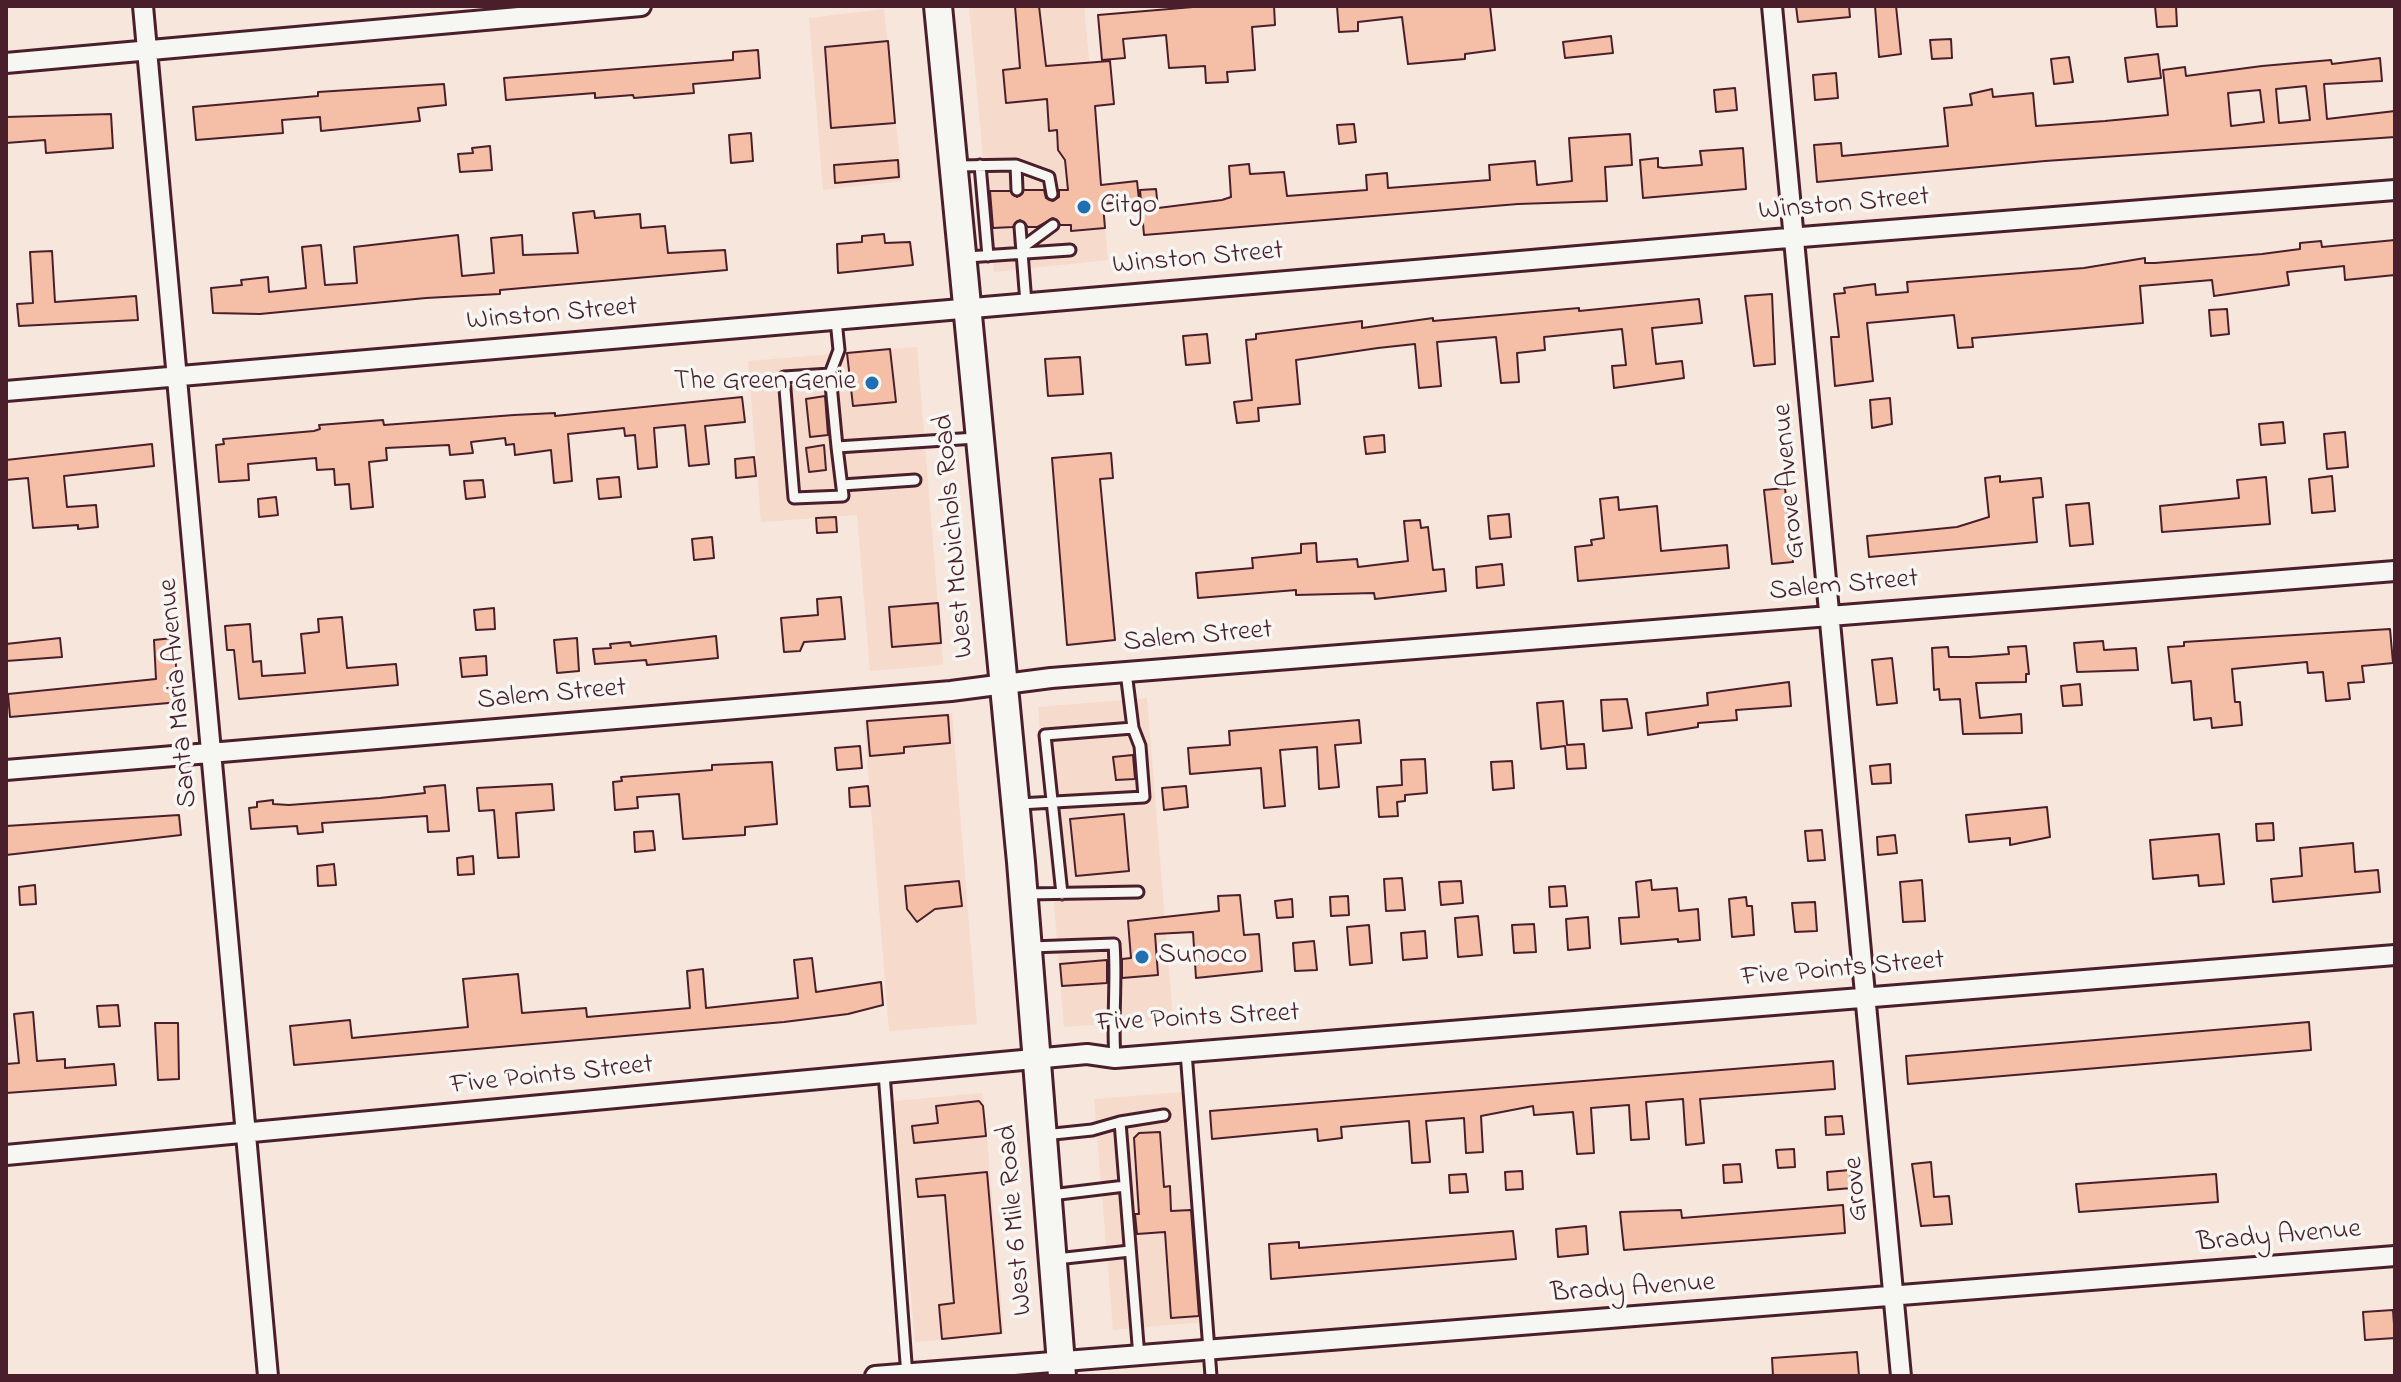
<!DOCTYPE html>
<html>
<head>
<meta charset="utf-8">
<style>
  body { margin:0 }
  #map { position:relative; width:2401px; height:1382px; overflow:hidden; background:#f6e6dc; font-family:"Indie Flower",sans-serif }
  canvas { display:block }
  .frame { position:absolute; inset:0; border:8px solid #4a1f2b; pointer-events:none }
</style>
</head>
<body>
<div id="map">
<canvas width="2401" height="1382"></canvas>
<div class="frame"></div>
</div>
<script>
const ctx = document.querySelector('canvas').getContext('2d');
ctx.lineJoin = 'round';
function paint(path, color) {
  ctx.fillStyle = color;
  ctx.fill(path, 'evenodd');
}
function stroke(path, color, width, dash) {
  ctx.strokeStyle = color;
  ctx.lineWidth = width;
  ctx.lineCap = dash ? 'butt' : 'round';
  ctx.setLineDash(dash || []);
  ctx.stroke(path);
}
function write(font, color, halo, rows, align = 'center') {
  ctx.font = font + ' "Indie Flower",sans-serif';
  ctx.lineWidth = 7;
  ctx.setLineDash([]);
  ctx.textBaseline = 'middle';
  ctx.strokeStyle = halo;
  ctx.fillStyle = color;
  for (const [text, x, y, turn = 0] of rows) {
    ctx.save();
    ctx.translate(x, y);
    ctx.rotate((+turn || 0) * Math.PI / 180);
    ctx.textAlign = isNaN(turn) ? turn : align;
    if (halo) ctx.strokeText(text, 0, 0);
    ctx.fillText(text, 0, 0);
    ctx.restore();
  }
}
const built = new Path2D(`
  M1084,6l24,254 -114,12 -25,-265z
  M884,9l18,172 -79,9 -14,-172z
  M917,347l26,318 -73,6 -13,-156 -96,7 -13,-161z
  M1147,698l26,321 -109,8 -26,-320z
  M952,713l25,311 -88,7 -25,-311z
  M1184,1092l20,230 -91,8 -19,-231z
  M983,1093l21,241 -89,8 -21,-241z`);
const building = new Path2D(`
  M1015,6h24l7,60 64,-5 4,43 -19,2 6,79 36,-4 2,19 -36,4 2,24 -34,3v-6h-11l-7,-7 -16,9h-9l-8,-7 -7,7 -20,1 -3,-37h20l7,6 7,-7h20l2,8 7,3 6,-4v-7h9l-3,-30 -7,-10 -1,-20 -8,1 -2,-32 -41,4 -3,-33 17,-2z
  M1205,6h69l1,19 -23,2 3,43 -28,2 1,10 -22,1 -1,-17 -36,2 -3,-33 -43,4 2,19 -23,2 -4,-45z
  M1337,6h153l5,44 -30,4v5l-57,5 -6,-47 -44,5v9l-19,1z
  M1796,6h53l1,11 -52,5z
  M1875,6h21l5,48 -22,3z
  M2155,6h21l1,20 -20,1z
  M1611,36l2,17 -48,5 -2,-16z
  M1951,39l1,19 -20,1 -2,-19z
  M888,41l7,82 -64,5 -6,-81z
  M758,50l2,28 -67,6 1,9 -60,5 -1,-3 -38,3v-5l-89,7 -2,-22 229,-18v-8z
  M2158,54l3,24 -33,4 -3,-24z
  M2069,57l4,25 -19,2 -3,-25z
  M2380,58l2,23 -58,3 3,35 68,-8v26l-350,24 -228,21 -3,-37 27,-2 1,13 106,-10 -4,-38 28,-3 -2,-11 22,-5 1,8 40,-4 3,33 69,-5 63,-6 -5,-45 22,-3 1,9 76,-10 69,-6 1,4zM2306,86l4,34 -31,3 -3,-34zM2260,90l4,32 -33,4 -3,-33z
  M1836,73l2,25 -23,2 -2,-25z
  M444,84l2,21 -28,3 2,13 -99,10 -1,-14 -38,3 1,13 -87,7 -3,-33 125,-11v-4z
  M1735,88l2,22 -21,2 -2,-22z
  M111,114l2,34 -67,5 -1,-13 -39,3v-26z
  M1354,124l2,18 -17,2 -2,-19z
  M751,133l2,28 -22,2 -2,-28z
  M1630,134l2,31 -27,2 2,34 -89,3 -374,31 -4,-45 16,-1 2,19 64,-8 9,-3 -2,-31 20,-2 1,10 34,-2 3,24 80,-6 -1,-15 21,-2 1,15 102,-8 -1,-15 46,-4 2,24 35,-4 -3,-43z
  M490,146l2,24 -32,2 -2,-18 15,-1 -1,-5z
  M1743,148l3,41 -103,9 -3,-38 18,-2v9l5,1 39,-3 -2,-14z
  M898,160l1,17 -64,6 -1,-18z
  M594,211l1,7 45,-4 1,14 24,-2 3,27 57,-3 2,20 -227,20v4l-74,4 -166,16 -47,-1 -2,-25 31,-3 -1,-5 27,-3 1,15 37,-4 -4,-41 19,-2 4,40 32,-2 -3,-36 104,-12 4,41 32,-3 -3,-35 31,-3 1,20 55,-2 -5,-40z
  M884,234l1,9 25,-1 3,23 -75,8 -1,-29 25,-2v-6z
  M2395,240v35l-50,5 -1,-14 -57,6 2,13 -75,11 -2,-16 -72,6 3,37 -171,15 1,9 -15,1 -4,-33 -87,8 6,58 -38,5 -4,-49h8l-5,-43 11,-1 -1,-5 31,-4 1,11 32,-3 -1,-10 177,-14 61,-10v5h10l107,-9 38,-5v-6l21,-2 1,6z
  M52,251l3,51 81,-6 2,24 -119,6 -2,-22 16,-1 -3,-51z
  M1772,294l3,70 -21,2 -9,-70z
  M1699,299l3,24 -50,5 4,36 26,-3 2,17 -70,10 -2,-22 14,-1 -4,-36 -78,8 1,13 -28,3 2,29 -18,1 -5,-46 -59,5 4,44 -22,2 -4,-44 -37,4 -82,12 4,44 -42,4 1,13 -22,2 -3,-21 18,-2 -6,-60 10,-1v-5l106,-13v7l71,-10v3l146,-13v3z
  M2227,309l2,25 -18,2 -2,-26z
  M1207,334l3,29 -24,2 -3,-29z
  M890,349l6,53 -43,4 -6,-53z
  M1080,357l3,37 -35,2 -3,-37z
  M825,396l3,39 -18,2 -4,-38z
  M742,397l3,25 -40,4 4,38 -20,2 -4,-41 -31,3 3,39 -19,2 -3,-34 -10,1 -1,-8 -56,6 4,47 -18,2 -3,-33 -36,5 -1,-11 -8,1 -1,-7 -34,4 2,11 -23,2 -1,-10 -63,3 1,12 -18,2 4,45 -22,2 -2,-25 -14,1 -1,-16 -17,1 -1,-12 -68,6 1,16 -30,2 -3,-37 8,-1 -1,-5 91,-8 6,-2 -1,-4 64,-5 1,5 130,-10 41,-2v3z
  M1890,398l2,26 -20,4 -2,-28z
  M2283,422l2,21 -24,2 -2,-21z
  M2345,432l3,35 -21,2 -3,-35z
  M1384,435l1,17 -19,2 -2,-17z
  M152,444l2,22 -90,10 3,31 29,-2 2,22 -20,2v-4l-45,3 -5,-50 -22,2v-20z
  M824,445l2,25 -17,2 -3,-24z
  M1111,453l2,25 -13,1 15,161 -48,5 -15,-187z
  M754,457l2,19 -20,2 -1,-19z
  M2000,476v6l41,-4 2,19 -10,1 4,44 -168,15 -2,-21 90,-9 32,-10 -4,-39z
  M2332,476l3,35 -23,2 -3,-34z
  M619,477l2,20 -22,2 -2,-20z
  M2266,477l4,47 -108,8 -2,-26 79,-8 -2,-18z
  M483,480l2,17 -19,2 -2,-18z
  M1785,488l8,74 -21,2 -8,-74z
  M276,497l2,18 -19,2 -1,-18z
  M1618,497l1,13 38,-4 4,45 66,-6 2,23 -151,13 -3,-34 17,-2 -1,-5 13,-2 -4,-39z
  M2089,503l4,41 -23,2 -4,-41z
  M1509,514l2,23 -21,2 -2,-23z
  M836,517l1,15 -20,1 -1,-15z
  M1420,520l1,8 7,-1 5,43 11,-1 2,22 -71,8 -1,-6 -78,2v-5l-98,8 -2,-25 57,-5 -1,-10 49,-5v-9l15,-1 1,19 40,-3 1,8 50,-6 -4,-40z
  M712,537l2,21 -20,2 -2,-21z
  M1502,564l2,21 -27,3 -1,-21z
  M841,597l4,42 -41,3 -4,9 -16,1 -3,-34 37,-3 -1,-16z
  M938,603l3,40 -49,4 -3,-40z
  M494,608l1,21 -19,1 -2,-20z
  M342,617l5,51 49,-4 2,21 -159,14 -5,-49h-7l-2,-24 25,-2 3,38 8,-1 1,15 43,-3 -4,-39 18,-2 -1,-13z
  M2390,629l3,34 -31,3 2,16 -16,1 2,16 -24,2 -3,-29 -15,1 -1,-11 -75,7 3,33h5l2,23 -30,3 -1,-10 -17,2 -3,-39 -19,2 -4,-36 16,-1v-4z
  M716,636l2,22 -71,7 -1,-5 -51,4 -2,-15 18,-1 -1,-4 20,-2 1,4z
  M60,638l2,19 -56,4v-17z
  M173,638l7,64 -170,15 -2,-23 148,-15 -2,-39z
  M577,638l2,33 -22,2 -3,-33z
  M2103,641l1,9 32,-2 2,22 -61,2 -3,-29z
  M2026,646l3,28h-3v8l-50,1 4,35 41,-4 1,19 -59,1 -3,-35 -20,1 -1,-11 -5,1 -2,-42 16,-1 1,10h20l40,-3 -1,-7z
  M486,656l1,19 -25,2 -2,-19z
  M1892,658l5,45 -20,2 -5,-45z
  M1789,682l2,24 -55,4 1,10 -39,3v4l-50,8 -2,-22 62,-8 -1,-12z
  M2080,684l2,21 -19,1 -2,-20z
  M1627,699l5,29 -29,3 -2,-31z
  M1563,701l4,44 17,-1 2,24 -19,1 -2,-23 -24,3 -4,-46z
  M948,715l2,28 -46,4v6l-34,3 -3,-35z
  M1359,720l2,23 -26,2 4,42 -20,2 -2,-42 -37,3 5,56 -21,2 -3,-40 -71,6 -2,-26 42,-3 -1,-14z
  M860,746l2,22 -25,2 -2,-22z
  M1133,755l2,24 -19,1 -3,-23z
  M1425,759l2,34 -22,2v6l-8,1 1,14 -19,1 -2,-30 25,-2 -1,-25z
  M1512,761l2,27 -21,2 -2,-28z
  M772,762l5,62 -32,3v8l-62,4 -4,-45 -42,3 1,11 -23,2 -2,-28 9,-1 -1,-4 91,-7v-5z
  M1890,764l1,19 -19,1 -2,-18z
  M552,784l2,26 -38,3 3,44 -21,1 -4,-48 -15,1 -2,-23z
  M445,785l4,46 -21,1 -1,-16 -105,7 1,9 -25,2 -1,-8 -46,3 -2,-21 8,-1v-5l16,-2v4l16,1 91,-7 45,-5 -1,-6z
  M868,786l2,20 -20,1 -1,-19z
  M1186,786l2,21 -24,3 -2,-22z
  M2047,807l3,30 -40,8v-7l-41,4 -3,-27z
  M1124,814l5,57 -53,5 -6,-57z
  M179,815l2,20 -175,20v-29z
  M2273,823l1,17 -17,1 -1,-17z
  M1822,830l3,30 -17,1 -3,-30z
  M653,831l2,19 -20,2 -1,-20z
  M2219,834l5,50 -25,2 -1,-11 -45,4 -3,-39z
  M1895,835l2,18 -19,2 -1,-18z
  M2353,843l2,29 23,-2 2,22 -107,10 -2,-23 31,-3 -2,-28z
  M473,856l1,18 -16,1 -1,-17z
  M334,864l2,21 -18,1 -1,-20z
  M1402,878l3,32 -19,1 -2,-32z
  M1651,880l1,10 25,-2 2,23 19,-2 2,31 -22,2v-3l-57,5 -2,-26 20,-1 -3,-35z
  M1922,880l3,41 -22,1 -3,-40z
  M959,881l3,25 -27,3 -18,13 -10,-13 -2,-23z
  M1461,881l2,22 -22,2 -2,-23z
  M35,885l1,19 -16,1 -1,-18z
  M1565,886l2,20 -17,1 -1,-20z
  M1240,895l4,40 15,-1 3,37 -66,7 -3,-46 -38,2 3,41 -36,3v-19l9,-1 -3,-37 91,-10 -1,-15z
  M1348,896l1,19 -18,1 -1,-19z
  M1746,897l1,9h5l2,29 -22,2 -3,-38z
  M1292,899l1,18 -16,1 -2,-17z
  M1815,902l2,29 -22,1 -3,-29z
  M1478,916l4,39 -24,2 -3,-39z
  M1588,917l2,31 -22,2 -2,-31z
  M1534,924l2,28 -22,1 -2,-28z
  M1369,925l3,38 -22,2 -3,-38z
  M1425,931l2,27 -24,2 -2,-27z
  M1314,941l3,29 -22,1 -2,-28z
  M812,958l4,34 65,-10 2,23 -35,9 -64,8 -490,43 -4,-39 60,-6 2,18 116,-11 -5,-48 55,-5 4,39 64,-5 1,9 103,-9 -3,-37 16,-2 3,39 92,-10 -4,-38z
  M1107,960v23l-45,3 -2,-22z
  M118,1005l2,21 -21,1 -2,-21z
  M33,1012l4,49 28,-2v9l49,-4 2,21 -110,8v-29l13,-1 -5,-49z
  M2309,1022l2,28 -403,34 -2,-28z
  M155,1023h23l1,56 -21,1z
  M1833,1061l2,28 -135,10 4,44 -18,2 -3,-46 -37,3 3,37 -18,1 -2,-35 -38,3 3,45 -17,1 -4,-42 -39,3 -1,-9 -52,10 2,36 -17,1 -2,-35 -38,3 4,41 -18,1 -3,-42 -68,6 1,11 -24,3 -1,-12 -105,10 -2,-28z
  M979,1101l4,5 3,30 -72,7 -2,-17 26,-3 -2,-17z
  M1842,1116l2,18 -18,1 -1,-18z
  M1160,1132l4,55 6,-1 1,25 20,-1 8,106 -28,2 -6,-86 -28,2 -2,-20h4l-5,-76 5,-5z
  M1794,1149l1,18 -17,1 -2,-18z
  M1931,1162l3,35 15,-1 3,28 -31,2 -9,-62z
  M1740,1164l2,18 -18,1 -1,-18z
  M1850,1170l2,18 -24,2 -1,-18z
  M1522,1171l1,18 -17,1 -1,-18z
  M987,1172l14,161 -59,6 -3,-34 15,-2 -9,-108 -27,2 -2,-18z
  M1466,1174l2,18 -18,1 -1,-18z
  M2216,1174l2,28 -139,10 -3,-28z
  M1843,1205l2,28 -221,17 -4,-38 61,-2 1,8z
  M1586,1226l2,28 -30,3 -2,-28z
  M1513,1231l3,28 -245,20 -2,-35 30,-2v6z
  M2393,1310l2,28 -30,2 -2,-28z
  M1857,1352l2,24h-86l-1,-18z`);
const service = new Path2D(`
  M980,165l8,91
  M1016,165l33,12 3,17
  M958,166l58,-1 1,25
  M1020,227l6,76
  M1023,247l30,-22
  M967,257l103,-7
  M830,374l9,-24 -3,-30
  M837,447l-7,-73 -46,3 10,121 49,-2 -6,-49 139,-9
  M842,485l73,-5
  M1019,804l125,-7 -4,-51 -7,-18
  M1027,894l111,-2
  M1062,894l-17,-159 88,-7 -7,-56
  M1031,947l83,-3c3,38 -2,75 1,114
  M1186,1052l25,324
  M884,1073l23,303
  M1120,1122l44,-7
  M1044,1135l48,-5 28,-8 19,235
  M1051,1195l74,-9
  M1056,1259l74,-8`);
const minor = new Path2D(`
  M143,6l125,1370
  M1772,6l129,1370
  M6,63l635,-57
  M6,391l1770,-152 619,-49
  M6,770l945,-79 100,-13 1344,-107
  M6,1155l1081,-101 28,4 1280,-103
  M875,1376l1520,-120`);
const secondary = new Path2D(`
  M938,6l83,856 41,514`);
const markers = [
  [1084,207,8,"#1f6fb2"],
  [872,383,8,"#1f6fb2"],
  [1142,957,8,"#1f6fb2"]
];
const streetNames = [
  ["Winston Street",1844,206,-5],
  ["Winston Street",1198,260,-5],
  ["Winston Street",552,316,-5],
  ["Grove Avenue",1791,481,-95],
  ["West McNichols Road",956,536,-95],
  ["Salem Street",1844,587,-5],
  ["Salem Street",1198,638,-5],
  ["Santa Maria Avenue",180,693,-95],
  ["Salem Street",552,696,-5],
  ["Five Points Street",1843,971,-5],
  ["Five Points Street",1198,1020,-3],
  ["Five Points Street",552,1077,-6],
  ["Grove",1858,1189,-95],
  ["West 6 Mile Road",1017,1220,-95],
  ["Brady Avenue",2279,1238,-5],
  ["Brady Avenue",1633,1290,-4]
];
const poiNames = [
  ["Citgo",1100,207],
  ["The Green Genie",856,383,"right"],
  ["Sunoco",1158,957]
];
paint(built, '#f6dacc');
paint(building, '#f5bfa7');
stroke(building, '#4a1f2b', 2);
stroke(service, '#4a1f2b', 15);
stroke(minor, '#4a1f2b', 24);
stroke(secondary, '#4a1f2b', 32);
stroke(service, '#f6f6f2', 9);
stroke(minor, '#f6f6f2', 18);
stroke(secondary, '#f6f6f2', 26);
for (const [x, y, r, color] of markers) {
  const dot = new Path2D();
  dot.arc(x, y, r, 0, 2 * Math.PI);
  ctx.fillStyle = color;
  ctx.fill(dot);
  stroke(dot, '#f6f6f2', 3);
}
write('28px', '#4a1f2b', '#f6f6f2', streetNames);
write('28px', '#4a1f2b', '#f6f6f2', poiNames, 'left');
</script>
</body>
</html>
